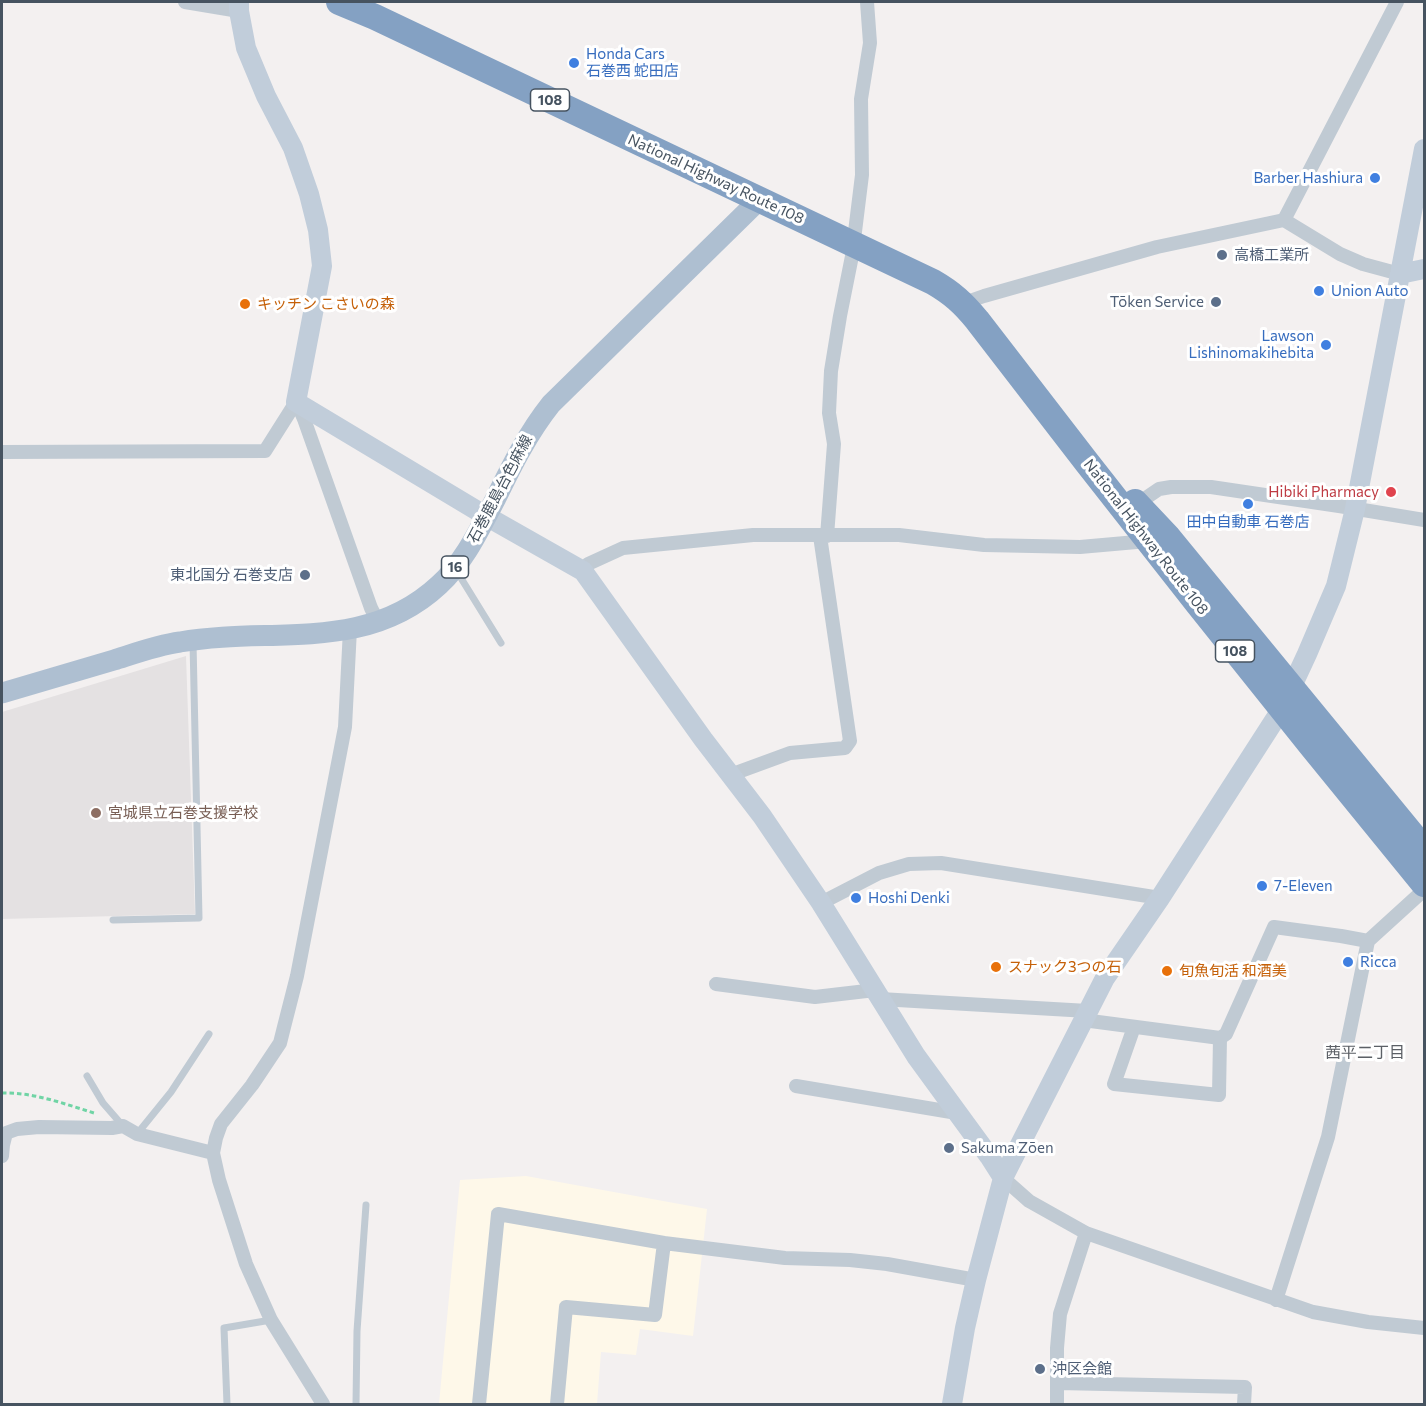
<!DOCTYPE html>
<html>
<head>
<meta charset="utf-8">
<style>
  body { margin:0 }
  #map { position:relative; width:1426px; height:1406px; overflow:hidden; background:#f3f0f0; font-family:Commissioner,sans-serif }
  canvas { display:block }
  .frame { position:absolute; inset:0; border:3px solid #465360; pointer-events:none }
</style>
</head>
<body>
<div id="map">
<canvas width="1426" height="1406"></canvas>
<div class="frame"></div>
</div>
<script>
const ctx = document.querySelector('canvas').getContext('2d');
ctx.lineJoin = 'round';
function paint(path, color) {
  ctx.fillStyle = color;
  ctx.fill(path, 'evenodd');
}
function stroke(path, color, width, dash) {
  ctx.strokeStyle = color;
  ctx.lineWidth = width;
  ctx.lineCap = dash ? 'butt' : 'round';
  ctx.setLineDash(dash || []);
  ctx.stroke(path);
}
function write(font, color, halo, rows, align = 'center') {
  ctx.font = font + ' Commissioner,"Noto Sans JP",sans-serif';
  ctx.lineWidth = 6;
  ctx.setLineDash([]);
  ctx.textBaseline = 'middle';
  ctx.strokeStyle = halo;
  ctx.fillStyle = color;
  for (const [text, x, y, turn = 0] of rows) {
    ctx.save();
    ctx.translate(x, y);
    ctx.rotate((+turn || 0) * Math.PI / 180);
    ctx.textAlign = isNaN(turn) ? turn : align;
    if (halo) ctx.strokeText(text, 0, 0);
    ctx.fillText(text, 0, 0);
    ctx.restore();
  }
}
const commercial = new Path2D(`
  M526,1176l181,33 -14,127 -53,-7 -4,26 -35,-3 -4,52h-158l21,-224z`);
const education = new Path2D(`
  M186,656l9,258 -193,5v-207z`);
const path = new Path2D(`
  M2,1093c31,-1 63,11 92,20`);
const lane = new Path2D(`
  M456,570l45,73
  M113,920l86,-2 -6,-276
  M87,1076l16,27 20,23
  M137,1134l34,-42 38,-58
  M227,1404l-3,-76 47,-8
  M356,1404l1,-73 9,-126`);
const street = new Path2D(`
  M185,2l54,9
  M1284,220l56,34 23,10 37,10
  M964,303l20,-7 173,-49 127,-27 113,-218
  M297,402l7,17 67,189 7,14
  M2,452l263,-1 31,-49
  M1137,504l22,-15 12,-2h40l128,19 85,14
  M827,536l7,-92 -5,-31 2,-42 9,-55 12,-60 10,-81 -1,-76 9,-56 -3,-41
  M583,571l5,-7 35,-16 130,-13h146l85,10 96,2 68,-6
  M730,775l60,-22 55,-5 5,-7 -30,-205
  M821,903l58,-30 30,-9 32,-1 219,35
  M716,984l99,13 60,-7
  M880,999l208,12
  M1083,1020l137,18 6,-4 48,-107 67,9 27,5
  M1134,1027l-20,57 105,11 1,-57
  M796,1086l161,27
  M2,1156l1,-11 3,-12 11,-4 22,-2 73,1 11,-2 14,8 76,19
  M1003,1178l26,23 57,32 227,79 55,10 56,6
  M664,1243l121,15 65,2 37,4 89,16
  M1276,1300l52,-163 40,-196 56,-51
  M1058,1383l187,4 -1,17
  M323,1404l-52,-84 -25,-56 -27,-84 -6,-27 3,-15 5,-14 31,-39 28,-42 4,-16 13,-51 48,-249 5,-98
  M479,1404l19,-190 166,29 -9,72 -89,-8 -9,97
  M1057,1404v-56l3,-34 26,-81`);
const secondary = new Path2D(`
  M239,2v9l7,37 20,48 27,52 16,46 9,36 4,36 -26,136 190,114 97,55 120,168 59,77 59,87 95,153 73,100 14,22
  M1400,274l24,-5
  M952,1404l13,-76 11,-48 27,-102 102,-200 55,-80 121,-188 26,-56 29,-68 19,-77 69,-360`);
const primary = new Path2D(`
  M2,693c37,-11 75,-22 112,-33 22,-7 44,-15 66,-18 90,-16 185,12 259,-57 26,-24 41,-57 57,-87 16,-33 32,-65 55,-94l208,-204`);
const highway = new Path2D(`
  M339,2l36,15 558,265c19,11 30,21 44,38 146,191 295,379 447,564
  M1135,502l33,35 256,312`);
const markers = [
  [574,63,6,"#3f7fe0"],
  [1375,178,6,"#3f7fe0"],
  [1222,255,6,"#5c6f8a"],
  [1319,291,6,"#3f7fe0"],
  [1216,302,6,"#5c6f8a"],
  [245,304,6,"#e8710a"],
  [1326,345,6,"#3f7fe0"],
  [1391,492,6,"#e0444e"],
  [1248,504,6,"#3f7fe0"],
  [305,575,6,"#5c6f8a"],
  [96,813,6,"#8d6e63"],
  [1262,886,6,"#3f7fe0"],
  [856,898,6,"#3f7fe0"],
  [1348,962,6,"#3f7fe0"],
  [996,967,6,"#e8710a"],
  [1167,971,6,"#e8710a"],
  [949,1148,6,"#5c6f8a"],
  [1040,1369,6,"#5c6f8a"]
];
const shields = [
  [550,100,39],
  [455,567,27],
  [1235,651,39]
];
const shieldNames = [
  ["108",550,100],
  ["16",455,567],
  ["108",1235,651]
];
const shopNames = [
  ["Honda Cars",586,54],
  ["石巻西 蛇田店",586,71],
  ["Barber Hashiura",1363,178,"right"],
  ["Union Auto",1331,291],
  ["Lawson",1314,336,"right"],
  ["Lishinomakihebita",1314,353,"right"],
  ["田中自動車 石巻店",1248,522,"center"],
  ["7-Eleven",1274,886],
  ["Hoshi Denki",868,898],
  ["Ricca",1360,962]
];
const streetNames = [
  ["National Highway Route 108",716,179,25],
  ["石巻鹿島台色麻線",500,489,-62],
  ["National Highway Route 108",1146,537,52]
];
const serviceNames = [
  ["高橋工業所",1234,255],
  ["Tōken Service",1204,302,"right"],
  ["東北国分 石巻支店",293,575,"right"],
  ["Sakuma Zōen",961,1148],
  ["沖区会館",1052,1369]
];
const foodNames = [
  ["キッチン こさいの森",257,304],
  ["スナック3つの石",1008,967],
  ["旬魚旬活 和酒美",1179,971]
];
const healthNames = [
  ["Hibiki Pharmacy",1379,492]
];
const educationNames = [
  ["宮城県立石巻支援学校",108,813]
];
const neighbourhoodNames = [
  ["茜平二丁目",1365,1053]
];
paint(commercial, '#fef8e9');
paint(education, '#e4e1e2');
stroke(path, '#70d4a5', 3, [4.5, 3]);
stroke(lane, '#c0cad3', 7);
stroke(street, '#c0cad3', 14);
stroke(secondary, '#c1cdda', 20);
stroke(primary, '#aebfd1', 21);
stroke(highway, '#84a1c3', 26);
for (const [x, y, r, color] of markers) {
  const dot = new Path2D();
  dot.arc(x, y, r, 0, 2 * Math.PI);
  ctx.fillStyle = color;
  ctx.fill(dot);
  stroke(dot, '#fff', 2);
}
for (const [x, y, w] of shields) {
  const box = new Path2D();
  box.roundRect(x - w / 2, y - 11, w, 22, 4.5);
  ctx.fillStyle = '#fff';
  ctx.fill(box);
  stroke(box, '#465360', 1.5);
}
write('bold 14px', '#465360', null, shieldNames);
write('15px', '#366cbe', '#fff', shopNames, 'left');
write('15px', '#465360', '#fff', streetNames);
write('15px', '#4e5e75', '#fff', serviceNames, 'left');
write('15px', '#c56008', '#fff', foodNames, 'left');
write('15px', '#be3a42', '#fff', healthNames, 'right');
write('15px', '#785e54', '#fff', educationNames, 'left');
write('16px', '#5c6066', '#fff', neighbourhoodNames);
</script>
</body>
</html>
